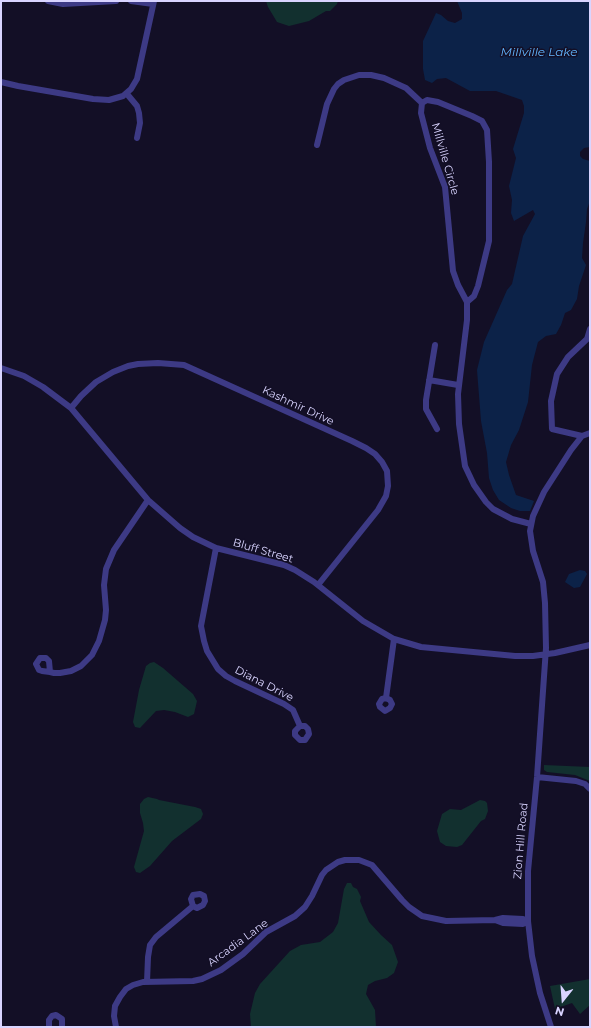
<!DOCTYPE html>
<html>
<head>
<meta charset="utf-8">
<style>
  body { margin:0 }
  #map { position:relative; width:591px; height:1028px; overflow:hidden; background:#130f26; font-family:Montserrat,sans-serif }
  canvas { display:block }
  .frame { position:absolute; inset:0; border:2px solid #d9d4ff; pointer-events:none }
  .north { position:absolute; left:543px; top:980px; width:40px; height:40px; -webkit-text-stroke:3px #130f26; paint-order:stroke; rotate:197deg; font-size:11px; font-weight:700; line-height:16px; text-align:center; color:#d9d4ff }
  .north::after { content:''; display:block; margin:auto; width:14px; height:18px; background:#d9d4ff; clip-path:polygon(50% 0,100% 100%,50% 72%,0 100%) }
</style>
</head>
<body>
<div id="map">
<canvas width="591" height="1028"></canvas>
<div class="frame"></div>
<div class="north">N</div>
</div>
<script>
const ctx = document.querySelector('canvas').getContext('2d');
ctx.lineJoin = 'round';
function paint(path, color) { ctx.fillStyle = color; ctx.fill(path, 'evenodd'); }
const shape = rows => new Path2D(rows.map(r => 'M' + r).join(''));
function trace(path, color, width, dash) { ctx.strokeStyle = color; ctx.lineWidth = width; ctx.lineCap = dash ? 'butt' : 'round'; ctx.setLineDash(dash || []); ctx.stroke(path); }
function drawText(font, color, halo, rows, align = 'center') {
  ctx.font = font + ' Montserrat,sans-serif'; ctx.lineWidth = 3; ctx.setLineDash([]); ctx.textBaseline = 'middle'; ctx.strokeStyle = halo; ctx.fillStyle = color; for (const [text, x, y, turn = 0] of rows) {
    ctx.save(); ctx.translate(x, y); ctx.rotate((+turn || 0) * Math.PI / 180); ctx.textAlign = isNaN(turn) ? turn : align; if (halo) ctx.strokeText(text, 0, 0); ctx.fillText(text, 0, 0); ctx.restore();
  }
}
paint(shape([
  [266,1,338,1,337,4,330,11,326,11,309,21,289,26,277,22,268,7],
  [154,662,163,668,193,694,197,701,194,714,188,717,175,712,164,710,156,711,140,728,135,727,133,722,139,690,146,666,150,663],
  [544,765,590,767,590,781,575,775,547,772,544,770],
  [148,797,157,799,159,800,195,807,201,809,203,814,201,819,172,841,150,866,140,873,136,872,134,867,144,831,143,823,140,813,140,804,144,799],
  [480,800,485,801,487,803,488,811,485,819,481,821,462,845,457,847,446,846,440,842,437,831,442,814,450,809,461,810],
  [347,883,351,883,353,887,357,889,361,897,360,901,369,922,381,935,392,945,398,962,394,973,387,978,375,981,368,985,366,994,375,1010,376,1027,251,1027,250,1014,255,993,260,984,290,951,301,945,320,942,333,932,338,923,344,889],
  [590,979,590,1005,580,1014,572,1003,555,1009,550,986]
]), '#12302f');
paint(shape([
  [457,1,590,1,590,147,584,148,580,152,580,156,583,159,590,161,590,201,587,209,586,222,583,243,582,258,586,265,579,286,577,299,571,310,565,313,561,325,556,334,546,336,538,342,532,365,528,402,519,430,511,445,506,462,509,475,516,495,534,501,530,511,520,511,511,508,499,500,493,490,489,478,487,453,481,421,477,370,484,342,507,290,512,284,523,236,535,214,533,210,514,221,511,213,512,200,509,186,516,158,513,149,524,113,524,106,522,100,496,91,470,91,446,78,437,79,432,83,425,80,423,69,423,41,436,13,441,15,448,21,455,23,462,19,462,13],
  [580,570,585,571,587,574,580,587,574,588,565,582,569,574]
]), '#0c2248');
trace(shape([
  [48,1,63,4,116,1],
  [131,1,153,4],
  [1,82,18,86,93,99,109,100,123,96,131,89,137,79,154,1],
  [127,94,137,106,139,113,140,123,137,138],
  [317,145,327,104,334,89,338,84,344,80,359,75,371,75,384,78,406,88,422,103],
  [467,302,474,296,478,286,489,241,489,162,487,130,482,121,472,116,438,102,427,100,422,103,421,113,430,148,445,187,453,271,458,285,467,302,467,320,458,394,459,424,465,466,474,485,486,502,493,509,512,519,531,524],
  [435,345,426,400,426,409,437,429],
  [1,368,24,376,43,387,71,408,148,500,180,528,193,537,216,548,284,565,295,570,314,582,363,621,394,639,421,647,515,656,533,656,555,653,590,645],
  [429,380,458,385],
  [71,408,81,396,96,382,113,372,128,366,138,364,158,363,184,365,352,441,366,448,375,454,382,462,387,471,388,486,386,496,378,510,318,585],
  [582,436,552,429,551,401,557,374,568,357,587,339,590,329],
  [216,548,201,626,204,641,207,651,218,669,226,676,235,681,284,704,293,710,300,726,295,731,295,735,300,740,305,740,309,734,308,729,305,726,300,726],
  [50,672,49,661,46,658,40,658,36,664,39,670,42,671,50,672,54,673,60,673,71,671,81,666,92,655,99,641,105,620,106,610,104,585,106,569,114,550,148,500],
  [386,698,390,700,392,704,390,708,385,711,380,707,379,704,382,699,386,698,394,639],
  [537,777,576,781,585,784,590,789],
  [495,920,503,923,523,924,528,921],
  [147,982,148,957,150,945,156,937,193,906,197,908,203,905,205,901,204,896,200,894,193,895,191,899,193,906],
  [49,1027,49,1020,52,1016,56,1015,62,1019,62,1027],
  [116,1027,114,1016,115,1006,120,997,126,989,133,985,143,982,193,981,202,979,221,970,243,954,266,932,295,916,305,907,312,896,322,875,326,870,338,862,345,860,359,860,372,865,402,900,409,907,422,916,446,921,495,920,503,918,523,919,528,921],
  [551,1027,540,993,532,956,528,921,528,871,537,777,546,648,545,603,543,582,533,551,530,531,533,516,544,492,571,450,582,436,590,433]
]), '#3d3a85', 6);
drawText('11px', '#d9d4ff', '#130f26', [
  ["Millville Circle",445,159,74],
  ["Kashmir Drive",298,406,25],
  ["Bluff Street",263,551,16],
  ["Diana Drive",264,684,27],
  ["Zion Hill Road",521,841,-85],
  ["Arcadia Lane",238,943,-36]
]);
drawText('italic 12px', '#62b6ff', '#130f26', [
  ["Millville Lake",539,52]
]);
</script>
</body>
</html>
